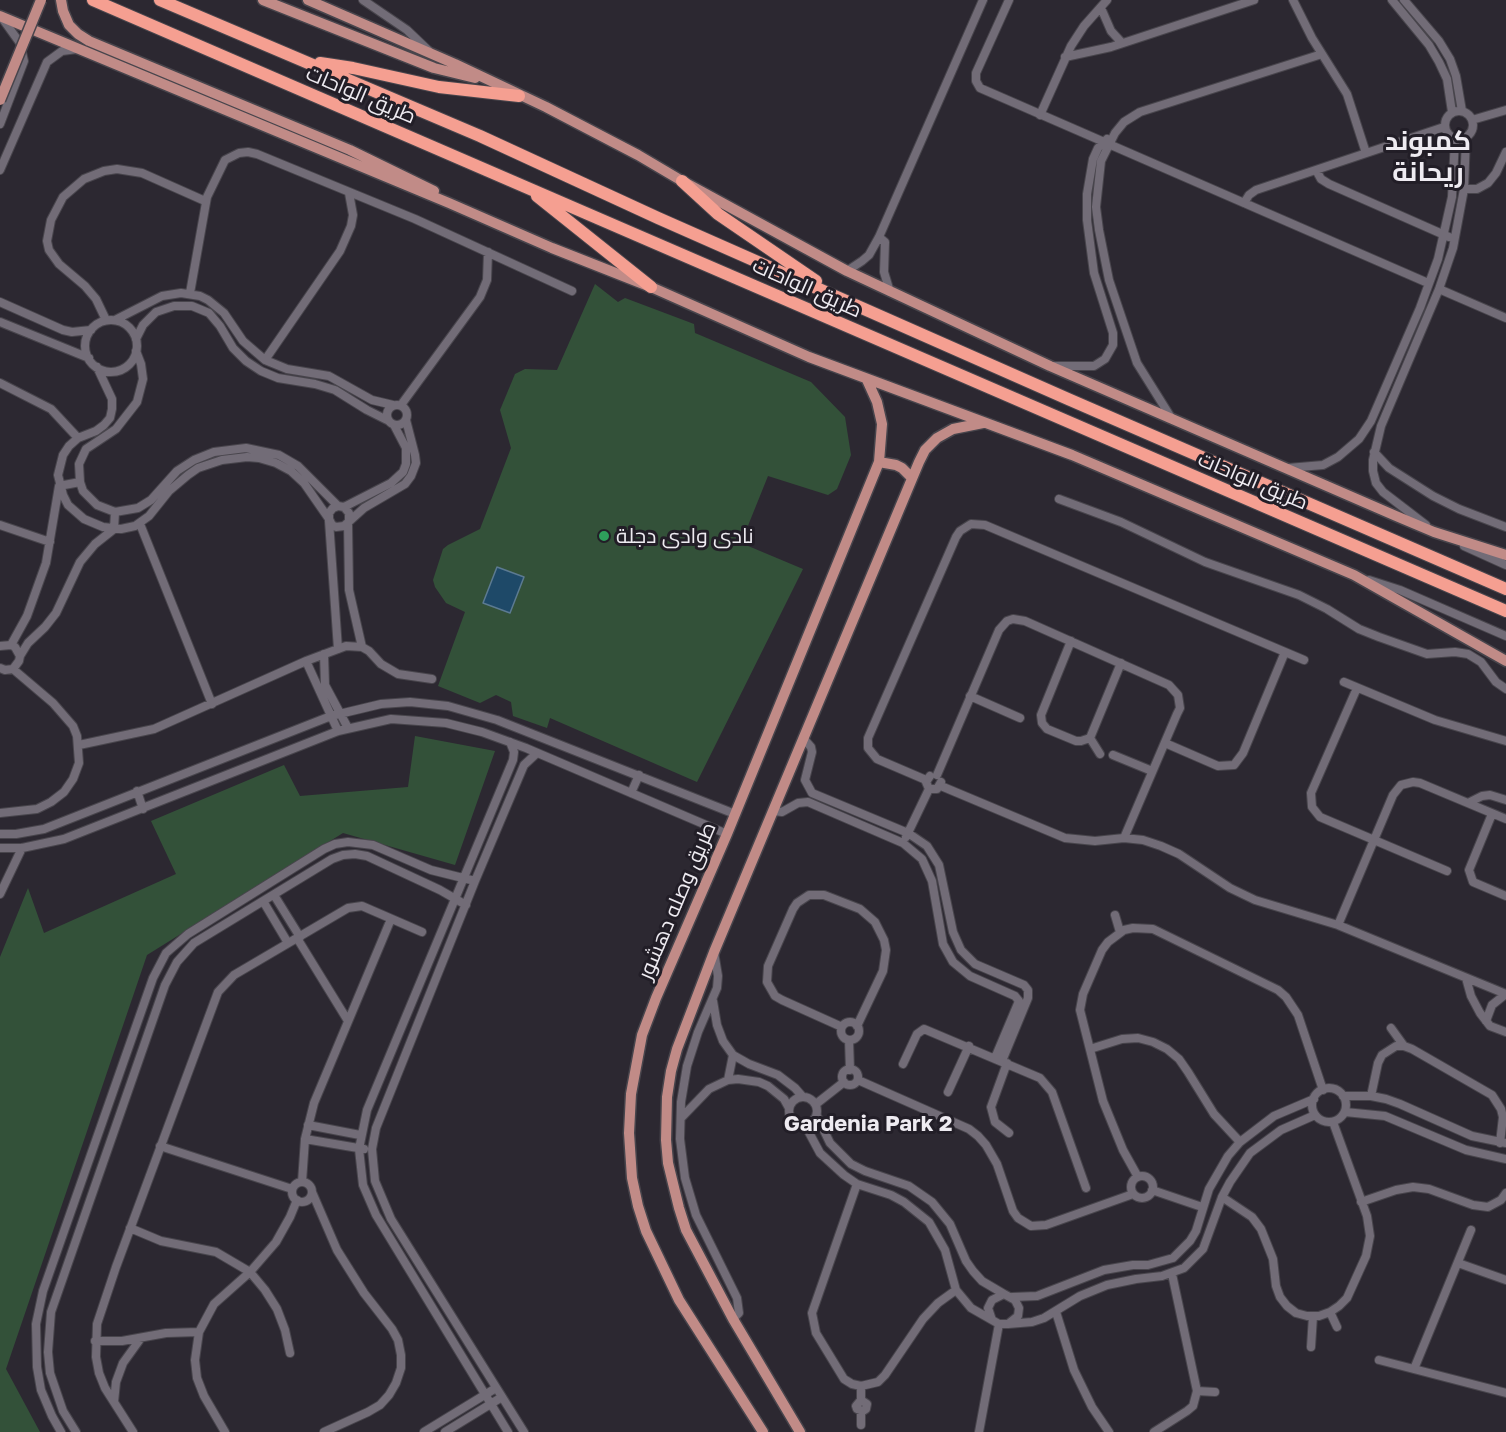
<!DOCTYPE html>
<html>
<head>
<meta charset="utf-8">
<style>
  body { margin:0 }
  canvas { display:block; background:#2c2831 }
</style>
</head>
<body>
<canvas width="1506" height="1432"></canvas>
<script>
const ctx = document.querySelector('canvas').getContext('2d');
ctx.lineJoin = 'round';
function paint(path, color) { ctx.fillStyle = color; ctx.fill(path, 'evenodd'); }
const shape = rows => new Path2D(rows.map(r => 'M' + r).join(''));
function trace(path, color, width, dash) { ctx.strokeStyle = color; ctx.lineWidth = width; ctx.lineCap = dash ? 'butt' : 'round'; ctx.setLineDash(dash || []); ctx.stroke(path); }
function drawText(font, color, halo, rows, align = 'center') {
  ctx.font = font + ' "Golos Text",Cairo,sans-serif'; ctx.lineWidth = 6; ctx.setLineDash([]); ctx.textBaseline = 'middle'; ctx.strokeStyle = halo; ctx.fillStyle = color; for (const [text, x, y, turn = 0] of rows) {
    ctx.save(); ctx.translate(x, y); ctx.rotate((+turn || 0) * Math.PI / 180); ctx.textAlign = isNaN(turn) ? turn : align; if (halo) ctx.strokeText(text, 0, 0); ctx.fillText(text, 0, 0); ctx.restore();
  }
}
paint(shape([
  [595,284,618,302,625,298,694,324,695,333,811,382,845,417,851,455,837,489,828,495,768,476,741,543,803,569,697,782,550,718,547,728,513,716,511,702,496,695,480,703,438,686,465,612,446,603,435,587,433,580,443,549,448,545,480,529,511,448,500,410,515,374,525,369,557,370],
  [415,736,495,751,455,865,343,833,147,955,6,1369,40,1432,0,1432,0,957,28,888,44,933,176,874,151,821,284,765,300,796,408,787]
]), '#335139');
const water = shape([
  [497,567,524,577,510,613,483,603,497,567]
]);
paint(water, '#1e4968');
trace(water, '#5c7a91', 1.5);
const minor = shape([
  [363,0,407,30,429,51],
  [1009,0,976,73,976,81,980,88,1428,283],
  [1293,0,1312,38,1347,94,1366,153],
  [1392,0,1429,45,1439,62,1447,79,1452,112],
  [1404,0,1439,41,1450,59,1456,76,1462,111],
  [1101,8,1111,31,1122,43],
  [1065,57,1111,47,1254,0],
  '1445 125a14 14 0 1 1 28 0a14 14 0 1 1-28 0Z',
  [1040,115,1071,46,1084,26,1107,0],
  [1472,120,1506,110],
  [0,124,24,61,20,43,2,18],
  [0,170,47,62,62,51,77,49],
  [1316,170,1321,179,1329,184,1449,237],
  [1464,189,1477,189,1488,183,1496,173,1506,152],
  [1244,203,1249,195,1256,190,1444,127],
  [879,237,885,242,884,272,890,292],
  [847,271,862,261,869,255,879,237,983,0],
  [1439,289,1506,318],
  [190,293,207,197,225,160,239,153,248,152,257,154,415,219,572,291],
  [0,302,63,330,72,332,91,330],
  [106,320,96,299,85,286,59,264,49,250,47,241,51,220,63,197,84,179,104,171,117,169,142,173,205,201],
  [115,320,162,296,181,293,200,296,208,300,224,313,243,341,265,360,287,369,329,376,372,400,393,405],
  '85 346a26 26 0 1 1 52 0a26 26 0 1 1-52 0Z',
  [0,322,89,358],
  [136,339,143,325,156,312,174,306,192,306,209,313,220,326,233,348,246,361,261,371,278,378,315,384,335,390,367,410,387,420],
  [136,351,141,364,143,379,137,402,116,429,86,449,79,464,80,482,83,491,97,505,115,512,138,508,151,500,177,471,194,460,214,452,246,448,279,455,298,466,338,506],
  [265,360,340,251,351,226,353,215,349,193],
  [1052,366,1094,366,1105,359,1113,345,1113,333,1094,273,1087,220,1087,194,1093,159,1098,148,1107,139],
  [97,367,112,399,112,409,110,418,104,425,96,431,78,438,69,446,63,455,58,475,63,495,68,505,84,519,103,527,121,529,135,526,149,516,169,491,188,475,198,468,222,460,247,457,259,458,276,463,291,471,304,483,329,519],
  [0,383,51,409,78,438],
  '387 415a10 10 0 1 1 20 0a10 10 0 1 1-20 0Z',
  [401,405,480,297,487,280,488,252],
  [1172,419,1137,363,1109,280,1099,230,1096,207,1101,161,1115,133,1124,122,1140,112,1322,54],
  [1374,452,1389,468,1433,496,1459,509,1506,527],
  [1288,468,1323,465,1338,457,1359,439,1371,421,1420,308,1438,259,1452,197,1455,139],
  [1059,499,1121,522,1205,562,1299,595,1327,609,1359,629,1379,637,1427,654,1455,652,1468,654,1481,662,1496,682,1506,689],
  [344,507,391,483,403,472,406,464,406,448,394,425],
  [349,520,349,513,344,507,338,506,333,508,329,513,329,519,332,525,336,527,344,526,364,508,405,484,411,476,416,463,415,455,406,420],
  [329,521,338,649],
  [348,523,349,590,362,647],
  [140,524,212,704],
  [0,525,50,542],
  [1426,525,1383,492,1376,483,1373,471,1373,460,1381,426,1439,289,1453,248,1464,189,1466,137],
  [1464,546,1506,565],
  [1369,580,1400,590,1506,636],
  [1071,641,1041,715,1042,723,1047,729,1076,741,1081,741,1090,738,1121,663],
  [11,645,27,616,46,563,59,486,80,482],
  [0,646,11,645,15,647,20,656,19,661,13,669,5,670,0,668],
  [324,654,325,685,348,728],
  [20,656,28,643,45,627,56,613,80,562,95,544,114,529,115,512],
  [306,661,338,731],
  [1344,682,1435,720,1506,741],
  [1357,688,1311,793,1312,807,1320,817,1447,871],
  [970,696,1020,718],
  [1090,738,1100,754],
  [804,739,811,747,812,752,805,780,812,793,908,833,927,846,939,865,953,932,961,950,975,964,1024,985,1028,990,1028,998,1002,1061],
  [1165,743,1218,766,1234,765,1243,753,1285,652],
  [79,745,154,729,306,661,346,646,362,647,369,651,381,664,398,674,432,679],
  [1113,755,1152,771],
  [937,775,999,630,1007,621,1013,619,1025,621,1169,685,1178,695,1180,708,1177,714,1124,838],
  [926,780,877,759,868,748,868,738,956,537,960,531,971,524,985,525,1304,660],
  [941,786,1065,838,1095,841,1124,838,1143,840,1161,846,1179,854,1230,888,1255,900,1338,925,1506,994],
  [929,789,937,789,941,782],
  [137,791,143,809],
  [631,793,639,775],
  [1468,803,1482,796,1490,795,1506,800],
  [774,811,782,812,798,803,808,802,903,843,922,859,932,881,943,944,953,962,970,976,1015,996,1019,1001,995,1058],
  [0,813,37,809,51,802,64,792,73,779,79,763,77,736,73,726,53,703,13,669],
  [1492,814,1469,870,1473,882,1506,896],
  [0,834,16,834,44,829,331,716,381,704,410,702,448,706,497,720,735,814],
  [906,837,929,789,926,782,930,776],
  [0,848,22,848,64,839,338,731,391,719,446,723,482,732,526,748,727,834],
  [0,894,22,848],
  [274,895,300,937],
  [263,901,288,943],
  [1115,915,1120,932],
  [1338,925,1393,795,1401,785,1413,782,1420,783,1506,819],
  [297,938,348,1021],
  [714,952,718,976,717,988,698,1032,687,1066,681,1102,680,1139,685,1178,696,1215,737,1298,739,1313,733,1319],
  [1466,978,1471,996,1480,1013,1490,1026,1506,1032],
  [713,1001,717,1025,723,1041,733,1055,749,1064,778,1075,795,1088,802,1096],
  [1486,1021,1492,1005,1506,994],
  '841 1031a9 9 0 1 1 18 0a9 9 0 1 1-18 0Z',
  [842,1027,782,1000,775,996,767,982,768,966,793,909,797,903,809,895,824,895,860,909,875,922,884,940,886,950,883,971,857,1026],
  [1391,1028,1404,1046],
  [849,1040,850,1070],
  [1090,1049,1122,1039,1138,1038,1153,1042,1167,1049,1179,1059,1188,1072,1214,1114,1240,1142],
  [1007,1063,991,1107,995,1122,1009,1133],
  [903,1064,917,1034,924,1029,1040,1078,1052,1092,1086,1188],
  '842 1077a8 8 0 1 1 16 0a8 8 0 1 1-16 0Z',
  [728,1080,733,1055],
  [858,1080,969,1129,978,1136,986,1145,997,1164,1013,1211,1018,1218,1031,1226,1046,1225,1133,1194],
  '1312 1105a17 17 0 1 1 34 0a17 17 0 1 1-34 0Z',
  [948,1092,969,1046],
  [1343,1096,1371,1096,1386,1099,1400,1104,1472,1136,1506,1143],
  [1371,1096,1378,1063,1382,1055,1396,1046,1404,1046,1412,1049,1492,1095,1501,1109,1503,1117,1500,1143],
  '789 1111a14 14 0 1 1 28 0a14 14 0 1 1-28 0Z',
  [816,1104,844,1082],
  [1345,1112,1385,1116,1466,1150,1506,1159],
  [817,1116,830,1143,851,1164,865,1171,909,1186,932,1202,950,1224,966,1261,973,1271,982,1281,1004,1294],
  [681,1118,709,1089,728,1080,738,1079,759,1082,768,1086,784,1099,789,1108],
  [308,1125,360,1135],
  [805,1125,820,1153,844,1175,857,1184,891,1195,904,1202,929,1222,945,1250,956,1290,971,1308,999,1324,1008,1324,1018,1316,1019,1308,1015,1300,1004,1294,992,1300,988,1308,992,1320],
  [305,1139,364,1149],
  [160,1146,292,1189],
  '1131 1187a11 11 0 1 1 22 0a11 11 0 1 1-22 0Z',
  [1138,1177,1123,1150,1103,1101,1080,1010,1083,994,1102,950,1108,942,1124,930,1133,928,1153,929,1278,990,1286,997,1298,1015,1323,1090],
  [302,1182,305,1139,314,1103,391,919],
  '292 1192a10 10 0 1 1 20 0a10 10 0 1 1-20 0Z',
  [857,1184,812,1313,816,1333,844,1379,852,1384,861,1386,878,1382,885,1375,923,1319,938,1303,956,1290],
  [1152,1190,1202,1207],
  [312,1192,337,1250,364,1293,392,1329,398,1340,401,1355,401,1368,396,1383,389,1395,380,1405,368,1412,324,1432],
  [1222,1197,1252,1217,1261,1229,1273,1259,1276,1286,1280,1297,1287,1306,1296,1313,1307,1316,1319,1316,1330,1312,1339,1306,1347,1298,1366,1256,1370,1236,1367,1216,1333,1122],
  [1361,1202,1396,1190,1413,1187,1429,1189,1473,1205,1488,1207,1501,1200,1506,1193],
  [130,1228,161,1241,216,1252,250,1272,265,1290,277,1309,285,1330,290,1353],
  [1458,1263,1506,1280],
  [1012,1297,1037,1296,1104,1270,1133,1265,1148,1265,1173,1258,1190,1241,1196,1231,1209,1189,1228,1156,1240,1142,1274,1116,1314,1099],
  [1056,1312,1074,1370,1092,1407,1109,1432],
  [1330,1312,1337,1327],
  [1008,1324,1032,1322,1044,1318,1080,1296,1107,1285,1136,1279,1162,1276,1184,1268,1203,1249,1222,1197,1230,1182,1250,1153,1281,1130,1315,1115],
  [95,1341,122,1341,166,1333,199,1332],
  [1311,1347,1313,1316],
  [1379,1360,1506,1393],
  [1414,1369,1471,1230],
  [1197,1391,1215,1392],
  [861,1400,867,1404,866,1409,863,1411,857,1409,856,1406,861,1400,861,1386],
  [114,1402,116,1382,123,1363,141,1338],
  [861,1425,861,1411],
  [61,1432,52,1416,41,1390,37,1367,36,1324,43,1291,153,978,166,953,188,934,324,849,335,844,348,842,373,845,431,870,475,881],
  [76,1432,63,1411,50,1373,48,1352,51,1312,165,985,177,962,194,943,332,859,343,855,355,854,367,856,440,890,466,905],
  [133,1432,105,1388,99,1373,96,1357,97,1324,116,1267,218,992,234,975,348,908,362,906,422,932],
  [225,1432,204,1396,197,1378,195,1360,199,1332,214,1304,250,1272,276,1242,290,1217,297,1200],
  [424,1432,496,1388],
  [445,1432,502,1397],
  [508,1432,376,1215,363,1185,359,1149,367,1110,513,760,514,752,510,742],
  [524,1432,391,1219,375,1181,372,1149,376,1128,475,881,524,765,537,753],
  [979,1432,999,1324],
  [1154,1432,1187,1411,1193,1406,1197,1391,1172,1274]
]);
const major = shape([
  [61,0,63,11,69,25,78,34,89,41,350,150,434,191],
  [263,0,434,68,475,78],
  [308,0,455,64,546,107,638,155,682,181,847,271,1050,366,1396,516,1434,532,1506,555],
  [0,16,449,203,552,248,651,287,809,357,1072,455,1354,575,1506,661],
  [879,462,896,465,902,468,912,478],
  [763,1432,679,1300,646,1231,638,1206,632,1178,629,1133,631,1094,642,1035,656,998,727,834,879,462,882,424,877,402,867,380],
  [800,1432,733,1319,686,1230,679,1208,668,1163,666,1140,667,1097,671,1071,677,1049,714,952,919,462,925,450,937,438,953,429,983,423]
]);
const highway = shape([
  [93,0,1506,611],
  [160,0,480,136,658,218,1068,399,1506,589],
  [320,63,353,68,439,87,519,96],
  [682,181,718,214,816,281],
  [537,196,651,287]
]);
trace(minor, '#48454c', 10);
trace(major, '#48454c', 13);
trace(highway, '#48454c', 14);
trace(minor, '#726c77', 8);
trace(major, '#c18b87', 10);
trace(highway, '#f59f91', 12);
const majorBridge = shape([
  [0,100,41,0]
]);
trace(majorBridge, '#48454c', 13, []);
trace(majorBridge, '#c18b87', 10);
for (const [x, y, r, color] of [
  [604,536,6,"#2e9e5b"]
]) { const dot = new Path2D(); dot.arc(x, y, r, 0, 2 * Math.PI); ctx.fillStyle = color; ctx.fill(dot); trace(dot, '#221e27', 2); }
drawText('21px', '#eeebf1', '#221e27', [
  ["طريق الواحات",361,95,23],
  ["طريق الواحات",807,288,24],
  ["طريق الواحات",1253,481,23],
  ["طريق وصله دهشور",677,901,-67]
]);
drawText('21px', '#eeebf1', '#221e27', [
  ["نادى وادى دجلة",616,536]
], 'left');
drawText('bold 22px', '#eeebf1', '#221e27', [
  ["Gardenia Park 2",868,1124]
]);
drawText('bold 27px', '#eeebf1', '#221e27', [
  ["كمبوند",1428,141],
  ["ريحانة",1428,172]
]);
</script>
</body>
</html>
